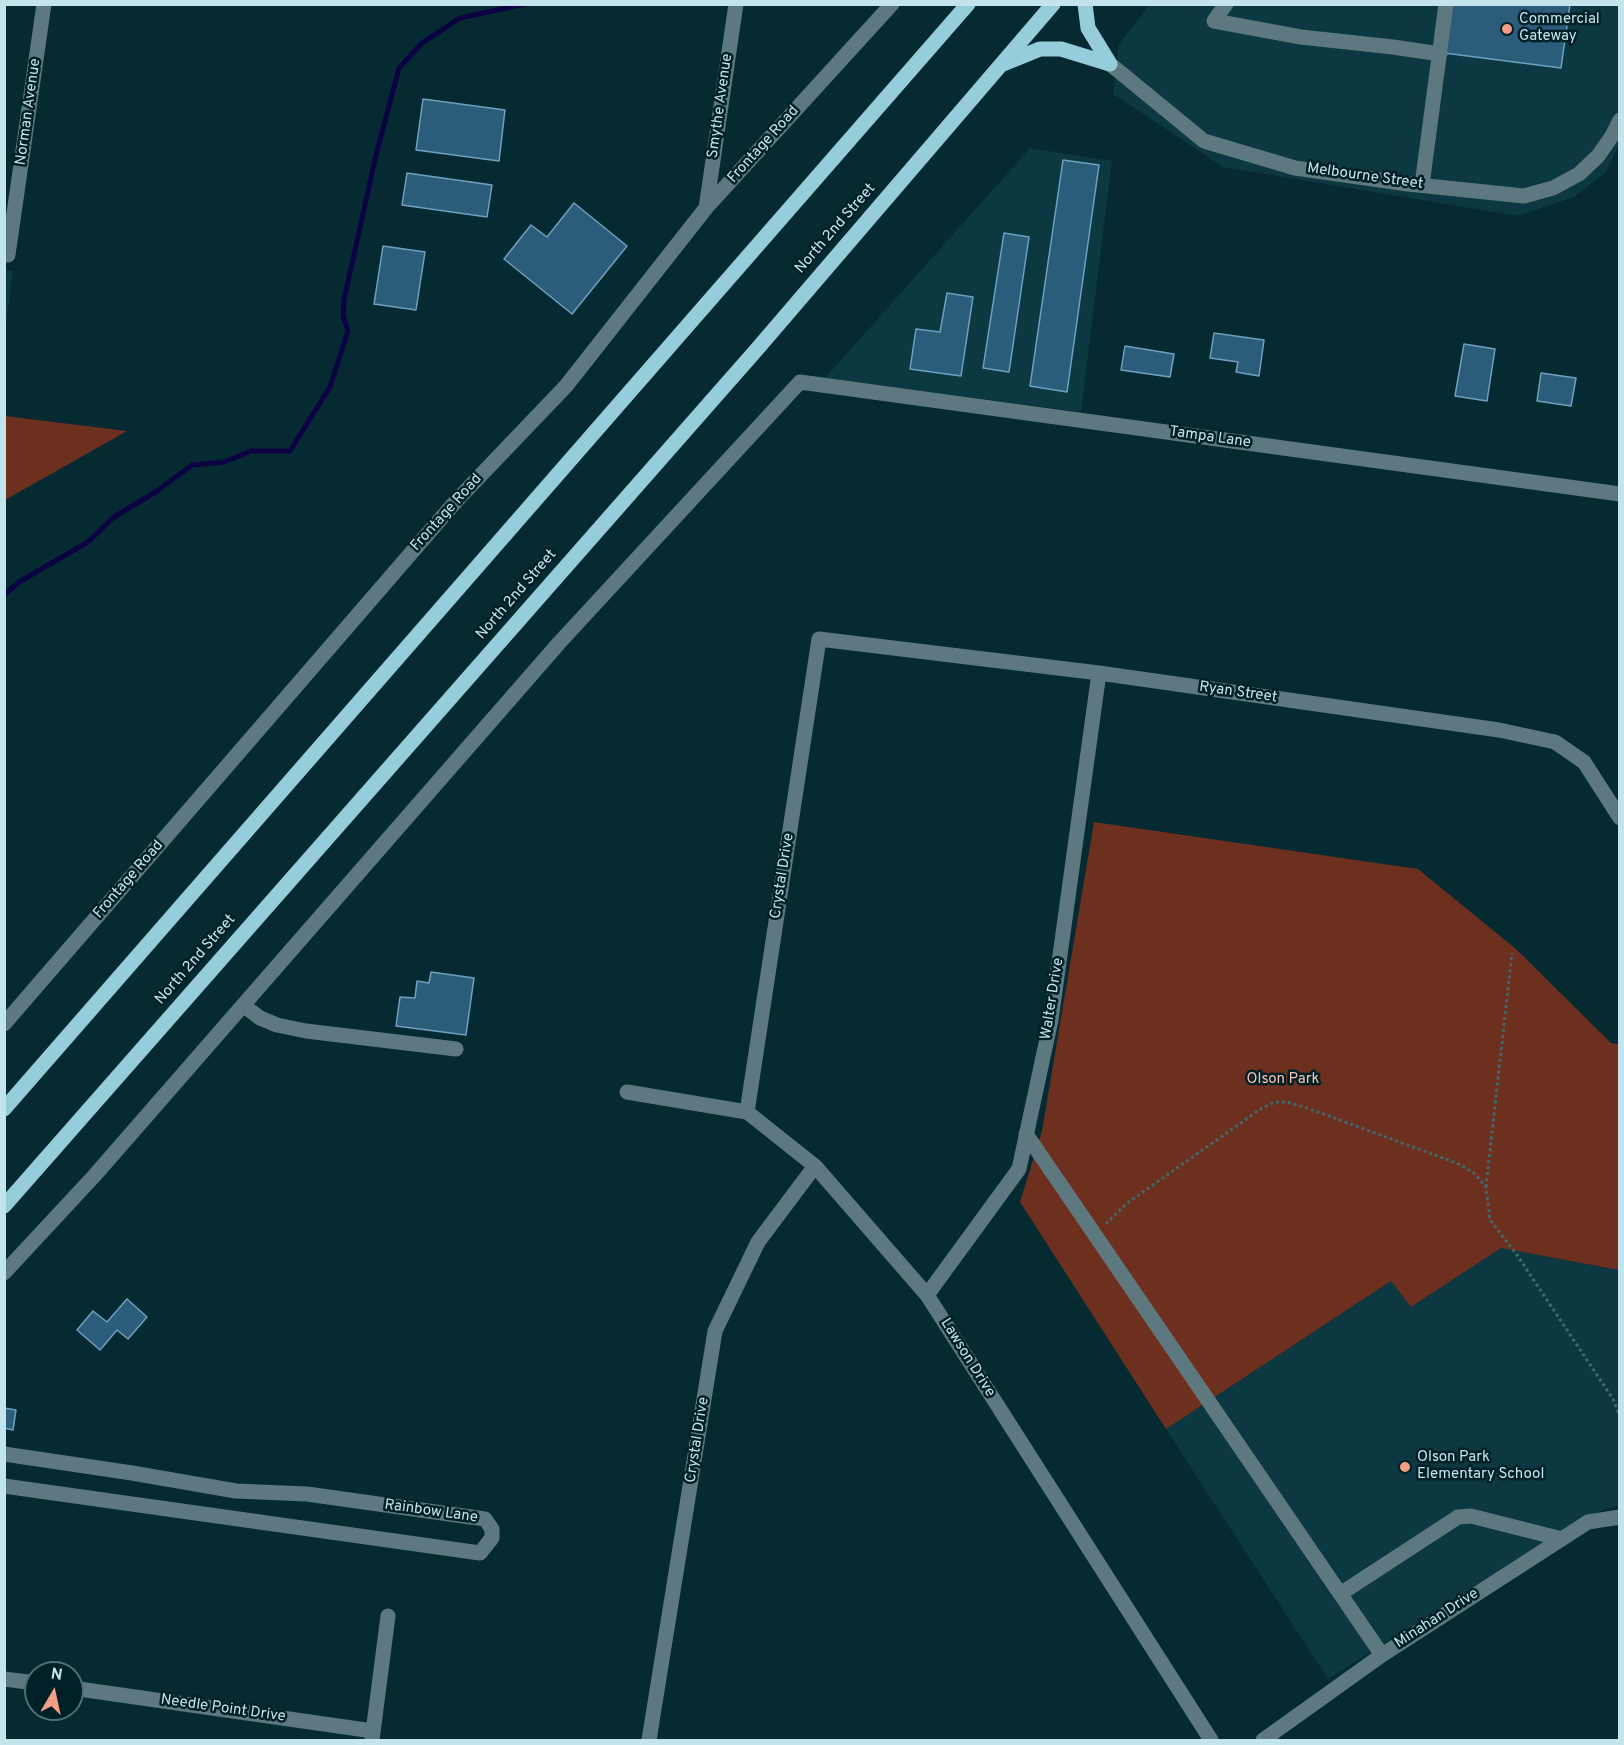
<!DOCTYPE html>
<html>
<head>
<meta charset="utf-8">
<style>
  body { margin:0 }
  #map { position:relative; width:1624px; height:1745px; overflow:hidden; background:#052a32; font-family:Overpass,sans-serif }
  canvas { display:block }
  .frame { position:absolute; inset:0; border:6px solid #c4e4ed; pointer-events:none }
  .north { position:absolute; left:24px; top:1661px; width:60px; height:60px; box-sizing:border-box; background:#002028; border:2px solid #4e6e77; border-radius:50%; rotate:9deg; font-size:16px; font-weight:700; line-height:24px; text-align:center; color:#c4e4ed }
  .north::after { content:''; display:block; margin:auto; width:21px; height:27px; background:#f49e87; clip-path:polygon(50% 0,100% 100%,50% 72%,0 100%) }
</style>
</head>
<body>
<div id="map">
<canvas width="1624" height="1745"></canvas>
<div class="frame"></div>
<div class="north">N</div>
</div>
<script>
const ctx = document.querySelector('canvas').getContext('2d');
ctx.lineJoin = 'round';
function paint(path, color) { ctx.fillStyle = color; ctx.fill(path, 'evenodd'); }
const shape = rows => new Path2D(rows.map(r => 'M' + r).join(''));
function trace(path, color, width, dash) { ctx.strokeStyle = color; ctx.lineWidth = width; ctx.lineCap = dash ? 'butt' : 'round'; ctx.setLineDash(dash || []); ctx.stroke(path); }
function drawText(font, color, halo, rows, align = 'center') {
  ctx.font = font + ' Overpass,sans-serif'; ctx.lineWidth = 5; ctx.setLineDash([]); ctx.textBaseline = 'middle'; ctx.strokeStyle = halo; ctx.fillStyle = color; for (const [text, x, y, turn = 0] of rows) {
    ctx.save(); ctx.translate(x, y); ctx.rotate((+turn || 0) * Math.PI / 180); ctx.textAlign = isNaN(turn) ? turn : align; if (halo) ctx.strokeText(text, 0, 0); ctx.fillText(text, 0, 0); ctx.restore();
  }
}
paint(shape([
  [1149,5,1619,5,1619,144,1606,172,1574,197,1518,216,1223,167,1113,94,1119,44],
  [1030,148,1112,161,1081,412,825,378],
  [5,270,13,271,5,331,4,270],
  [1501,1248,1619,1270,1619,1505,1581,1518,1328,1679,1166,1429,1391,1281,1411,1307]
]), '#0c3842');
paint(shape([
  [5,416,127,431,5,500],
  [1094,822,1418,869,1516,949,1611,1043,1619,1044,1619,1270,1501,1248,1411,1307,1391,1281,1166,1429,1020,1202,1042,1131]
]), '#6d2f1e');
trace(shape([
  [4,595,19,582,88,542,114,517,157,491,192,465,224,462,251,451,290,451,330,387,348,331,343,316,344,300,376,155,399,68,422,43,460,18,525,4]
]), '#0c0243', 5);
const building = shape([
  [1451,4,1570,4,1561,68,1444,53,1451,4],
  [423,99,505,110,499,161,416,150,423,99],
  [1063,160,1099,165,1067,392,1030,386,1063,160],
  [407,173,492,185,487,217,402,205,407,173],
  [574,203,627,246,572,314,504,259,531,225,547,237,574,203],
  [1004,233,1029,237,1009,372,983,368,1004,233],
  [383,246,425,252,416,310,374,304,383,246],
  [947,293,973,297,961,376,910,369,916,329,940,332,947,293],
  [1214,333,1264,340,1259,376,1236,372,1238,362,1210,358,1214,333],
  [1464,344,1495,349,1487,401,1455,396,1464,344],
  [1125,346,1174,354,1170,377,1121,370,1125,346],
  [1541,373,1576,378,1571,406,1537,401,1541,373],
  [431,972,474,978,466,1035,396,1026,400,997,415,998,417,981,429,983,431,972],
  [127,1299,147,1317,128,1339,117,1330,100,1350,77,1330,93,1311,107,1322,127,1299],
  [4,1408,16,1410,13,1430,4,1428,4,1408]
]);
paint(building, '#2b5d7a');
trace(building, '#6ea1c0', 1.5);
trace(shape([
  [1486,1187,1512,953],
  [1106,1224,1126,1204,1262,1108,1275,1102,1287,1102,1310,1109,1459,1164,1474,1173,1486,1187,1490,1220,1517,1255,1613,1399,1620,1417]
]), '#44676f', 3, [3, 3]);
trace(shape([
  [1226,4,1214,21,1301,37,1393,47,1440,54],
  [1110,64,1204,141,1295,168,1408,184,1524,196,1553,188,1579,174,1598,156,1612,136,1620,120],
  [1422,185,1446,4],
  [706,208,736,4],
  [8,255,44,4],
  [243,1005,260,1018,277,1025,306,1031,456,1049],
  [4,1024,457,500,566,386,706,208,892,4],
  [627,1092,747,1112,815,1166,927,1295,1211,1740],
  [747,1112,819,639,1099,673,1499,730,1555,742,1584,762,1620,818],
  [1026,1134,1382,1655],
  [4,1273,95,1175,559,643,800,382,1620,494],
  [927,1295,1019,1169,1051,1020,1099,673],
  [4,1454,132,1473,236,1491,307,1494,485,1519,492,1529,492,1538,480,1553,4,1486],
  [1340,1594,1458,1517,1471,1516,1562,1539],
  [4,1679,36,1683],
  [72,1688,373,1731],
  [372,1740,388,1616],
  [649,1740,715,1331,758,1242,815,1166],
  [1263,1740,1382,1655,1588,1522,1620,1517]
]), '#5e787f', 15);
trace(shape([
  [1085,4,1088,28,1110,64],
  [1003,64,1040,49,1061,49,1110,64],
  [4,1109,968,4],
  [4,1206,758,348,1053,4]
]), '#96cddb', 15);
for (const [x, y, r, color] of [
  [1507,29,6,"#f49e87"],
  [1405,1467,6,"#f49e87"]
]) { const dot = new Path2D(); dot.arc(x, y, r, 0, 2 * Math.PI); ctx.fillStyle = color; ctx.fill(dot); trace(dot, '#002028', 2); }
drawText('15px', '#c4e4ed', '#002028', [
  ["Commercial",1519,20],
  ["Gateway",1519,37],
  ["Olson Park",1417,1458],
  ["Elementary School",1417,1475]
], 'left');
drawText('15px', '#c4e4ed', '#002028', [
  ["Smythe Avenue",721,106,-82],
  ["Norman Avenue",29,112,-82],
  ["Frontage Road",764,145,-48],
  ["Melbourne Street",1365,177,8],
  ["North 2nd Street",836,229,-49],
  ["Tampa Lane",1210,438,8],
  ["Frontage Road",447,513,-48],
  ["North 2nd Street",517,595,-49],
  ["Ryan Street",1238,693,8],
  ["Crystal Drive",783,876,-81],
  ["Frontage Road",129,880,-49],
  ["North 2nd Street",196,960,-49],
  ["Walter Drive",1053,999,-81],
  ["Lawson Drive",967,1358,58],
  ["Crystal Drive",698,1440,-81],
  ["Rainbow Lane",431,1512,8],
  ["Minahan Drive",1437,1619,-33],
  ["Needle Point Drive",223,1709,8]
]);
drawText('15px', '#f9c2b2', '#002028', [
  ["Olson Park",1283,1080]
]);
</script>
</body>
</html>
